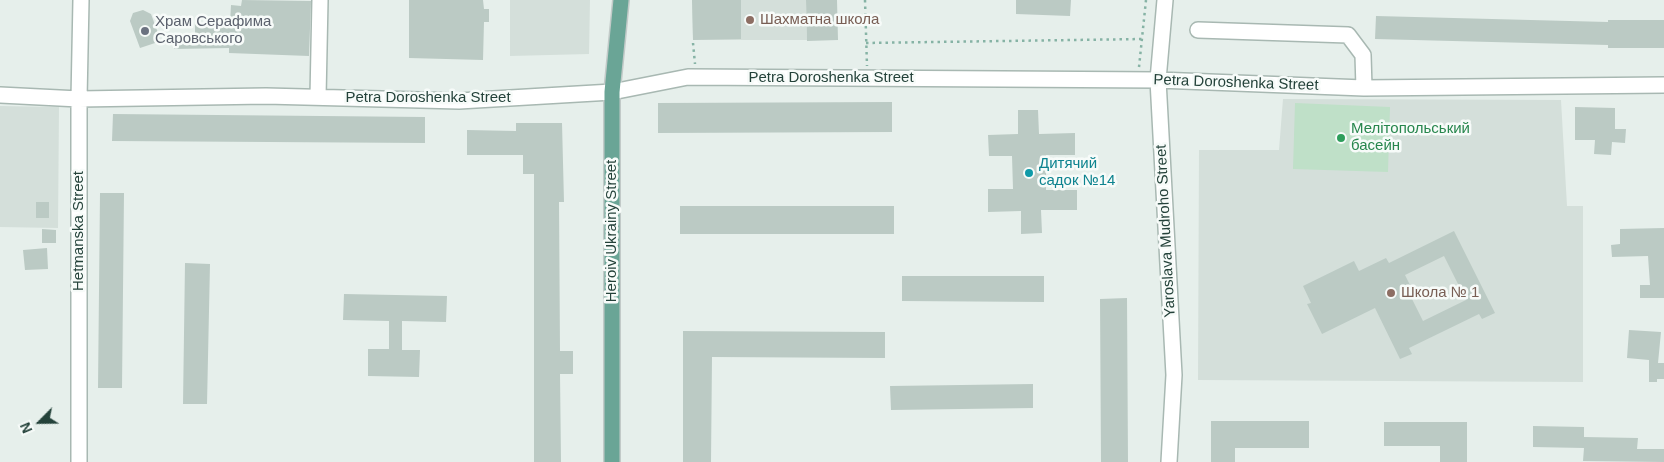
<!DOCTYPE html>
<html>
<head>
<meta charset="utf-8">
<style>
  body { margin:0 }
  #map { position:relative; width:1664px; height:462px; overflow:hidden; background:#e6efeb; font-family:Helvetica,sans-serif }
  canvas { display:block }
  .north { position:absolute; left:15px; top:397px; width:50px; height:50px; -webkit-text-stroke:4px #f7fbf9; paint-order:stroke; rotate:247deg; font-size:14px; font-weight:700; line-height:20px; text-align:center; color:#24423a }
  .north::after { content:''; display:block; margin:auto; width:18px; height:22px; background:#24423a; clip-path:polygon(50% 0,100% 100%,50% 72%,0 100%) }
</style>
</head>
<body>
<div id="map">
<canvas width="1664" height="462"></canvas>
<div class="north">N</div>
</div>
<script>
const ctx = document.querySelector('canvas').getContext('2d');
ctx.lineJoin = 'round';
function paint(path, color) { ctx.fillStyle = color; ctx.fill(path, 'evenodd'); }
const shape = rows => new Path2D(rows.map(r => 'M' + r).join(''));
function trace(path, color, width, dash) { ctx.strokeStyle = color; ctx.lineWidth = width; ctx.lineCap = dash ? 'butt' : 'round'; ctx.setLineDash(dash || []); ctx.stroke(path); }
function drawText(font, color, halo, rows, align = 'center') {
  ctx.font = font + ' Helvetica,sans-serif'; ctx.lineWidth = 5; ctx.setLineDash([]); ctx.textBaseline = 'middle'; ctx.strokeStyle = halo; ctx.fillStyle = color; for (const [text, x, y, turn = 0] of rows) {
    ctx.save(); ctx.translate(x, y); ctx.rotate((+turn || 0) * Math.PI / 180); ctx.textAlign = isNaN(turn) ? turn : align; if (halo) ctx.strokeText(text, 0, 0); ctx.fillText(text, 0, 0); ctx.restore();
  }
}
paint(shape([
  [510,0,590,0,589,54,510,56],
  [692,0,806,0,807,40,693,40],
  [1283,99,1561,100,1567,206,1583,206,1583,382,1198,380,1199,150,1279,150],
  [0,106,59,107,58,228,0,227]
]), '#d4dfda');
paint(shape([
  [1295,103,1390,107,1388,172,1293,169]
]), '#bfe0c8');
paint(shape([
  [242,0,311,1,309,56,229,53,229,48,174,49,174,35,195,36,195,24,230,24,231,5,241,6],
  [409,0,483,0,484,9,489,9,489,22,484,22,483,60,409,58],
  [692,0,741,0,741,39,693,40],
  [806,0,837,0,838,40,807,41],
  [1016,0,1071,0,1070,16,1016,14],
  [143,10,151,14,161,41,140,48,130,21,133,13],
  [1376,16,1608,22,1608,20,1664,20,1664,48,1608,48,1608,45,1375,39],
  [892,102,892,132,658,133,658,103],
  [1575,107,1615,108,1615,129,1626,129,1625,143,1612,142,1611,155,1594,154,1595,140,1575,140],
  [1018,110,1038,110,1039,134,1075,133,1075,155,1046,155,1046,190,1077,190,1077,210,1041,210,1042,233,1021,234,1021,211,988,212,988,189,1013,189,1012,156,989,156,988,135,1018,134],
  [113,114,425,117,425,143,112,141],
  [516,123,562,123,564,202,559,202,560,351,573,351,573,374,560,374,561,462,534,462,534,174,523,174,523,155,467,155,467,130,516,131],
  [100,193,124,193,122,388,98,388],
  [36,202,49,202,49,218,36,218],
  [680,206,894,206,894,234,680,234],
  [1664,228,1664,298,1640,298,1640,285,1650,285,1648,256,1612,257,1611,245,1620,244,1620,229],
  [42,229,56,230,56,243,42,243],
  [1454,231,1495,313,1482,319,1479,314,1409,348,1412,354,1400,359,1375,308,1322,334,1307,304,1311,303,1303,286,1354,261,1359,271,1386,258,1389,263],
  [1444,256,1466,300,1423,321,1407,289,1411,287,1405,275],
  [47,248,48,269,25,270,23,250],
  [185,263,210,264,207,404,183,404],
  [902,276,1044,276,1044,302,902,301],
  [344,294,447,296,446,322,402,321,402,350,420,350,419,377,368,376,368,349,389,349,389,321,343,320],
  [1127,298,1128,462,1101,462,1100,299],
  [1629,330,1661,332,1658,363,1664,363,1664,379,1657,379,1657,382,1649,382,1649,360,1627,358],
  [683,331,885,332,885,358,712,357,711,462,683,462],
  [1033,384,1033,408,891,410,890,386],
  [1211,421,1309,421,1309,448,1235,448,1235,462,1211,462],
  [1384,422,1467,422,1467,462,1440,462,1440,446,1384,446],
  [1533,426,1584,427,1584,437,1638,438,1637,449,1664,449,1664,462,1583,461,1584,448,1533,447]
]), '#bbcac4');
const minor = shape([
  [1165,0,1158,80,1174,375,1169,462],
  [1198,30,1348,35,1363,55,1364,88],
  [0,95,79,99,266,96,459,101,612,92,688,77,1158,80,1364,88,1664,85],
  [318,97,320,0],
  [79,462,79,99,81,0]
]);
const major = shape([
  [612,462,612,92,621,0]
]);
trace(minor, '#a8b8b2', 18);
trace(major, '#c2cac8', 18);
trace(shape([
  [865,0,867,66],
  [693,43,695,64],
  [866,43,1142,39],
  [1139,67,1146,0]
]), '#86b3a5', 2.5, [2.5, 4]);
trace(minor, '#fff', 15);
trace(major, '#6aa596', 15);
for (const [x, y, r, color] of [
  [750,20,5,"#8d6e63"],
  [145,31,5,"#6b7280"],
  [1341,138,5,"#2e9e5b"],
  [1029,173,5,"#0f9aa8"],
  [1391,293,5,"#8d6e63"]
]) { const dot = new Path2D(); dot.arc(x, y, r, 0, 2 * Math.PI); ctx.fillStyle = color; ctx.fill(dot); trace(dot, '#f7fbf9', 2); }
drawText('15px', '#785e54', '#f7fbf9', [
  ["Шахматна школа",760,20],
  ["Школа № 1",1401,293]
], 'left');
drawText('15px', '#5b616d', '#f7fbf9', [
  ["Храм Серафима",155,22],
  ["Саровського",155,39]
], 'left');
drawText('15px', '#24423a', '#f7fbf9', [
  ["Petra Doroshenka Street",831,78],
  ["Petra Doroshenka Street",1236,83,2],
  ["Petra Doroshenka Street",428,98],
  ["Hetmanska Street",79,231,-90],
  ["Heroiv Ukrainy Street",612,231,-90],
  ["Yaroslava Mudroho Street",1166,231,-93]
]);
drawText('15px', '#27864d', '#f7fbf9', [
  ["Мелітопольський",1351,129],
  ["басейн",1351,146]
], 'left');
drawText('15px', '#0d838f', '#f7fbf9', [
  ["Дитячий",1039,164],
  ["садок №14",1039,181]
], 'left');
</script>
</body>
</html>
